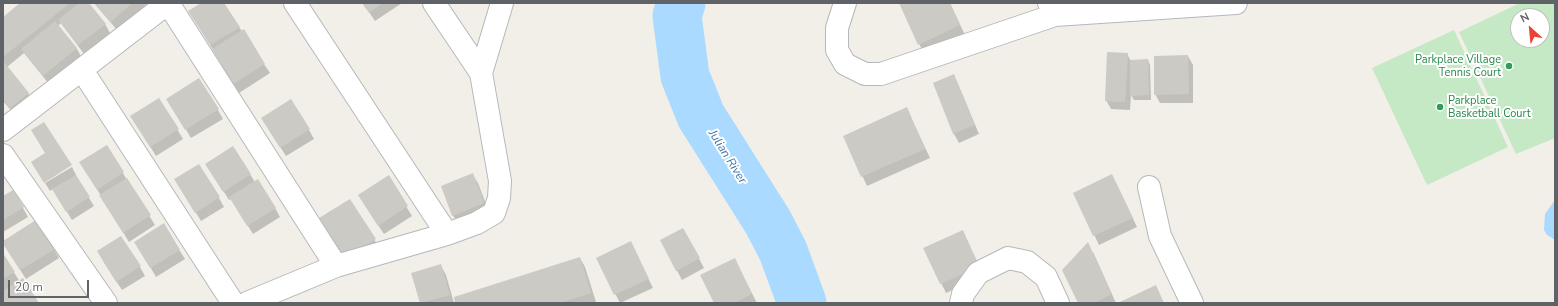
<!DOCTYPE html>
<html>
<head>
<meta charset="utf-8">
<style>
  body { margin:0 }
  #map { position:relative; width:1558px; height:306px; overflow:hidden; background:#f1efe8; font-family:"Nunito Sans",sans-serif }
  canvas { display:block }
  .frame { position:absolute; inset:0; border:4px solid #5f6368; pointer-events:none }
  .north { position:absolute; left:1510px; top:8px; width:40px; height:40px; box-sizing:border-box; background:#fff; border:1px solid #bfc1c3; border-radius:50%; rotate:333deg; font-size:11px; font-weight:700; line-height:16px; text-align:center; color:#5f6368 }
  .north::after { content:''; display:block; margin:auto; width:14px; height:18px; background:#ea4335; clip-path:polygon(50% 0,100% 100%,50% 72%,0 100%) }
  .scale { position:absolute; left:8px; top:280px; width:81px; height:18px; box-sizing:border-box; border:2px solid #5f6368; border-top:0; padding-left:5px; font-size:12px; line-height:14px; white-space:nowrap; color:#5f6368; -webkit-text-stroke:3px #fff; paint-order:stroke }
</style>
</head>
<body>
<div id="map">
<canvas width="1558" height="306"></canvas>
<div class="frame"></div>
<div class="north">N</div>
<div class="scale">20 m</div>
</div>
<script>
const ctx = document.querySelector('canvas').getContext('2d');
ctx.lineJoin = 'round';
function paint(path, color) { ctx.fillStyle = color; ctx.fill(path, 'evenodd'); }
const shape = rows => new Path2D(rows.map(r => 'M' + r).join(''));
function trace(path, color, width, dash) { ctx.strokeStyle = color; ctx.lineWidth = width; ctx.lineCap = dash ? 'butt' : 'round'; ctx.setLineDash(dash || []); ctx.stroke(path); }
function drawText(font, color, halo, rows, align = 'center') {
  ctx.font = font + ' "Nunito Sans",sans-serif'; ctx.lineWidth = 4; ctx.setLineDash([]); ctx.textBaseline = 'middle'; ctx.strokeStyle = halo; ctx.fillStyle = color; for (const [text, x, y, turn = 0] of rows) {
    ctx.save(); ctx.translate(x, y); ctx.rotate((+turn || 0) * Math.PI / 180); ctx.textAlign = isNaN(turn) ? turn : align; if (halo) ctx.strokeText(text, 0, 0); ctx.fillText(text, 0, 0); ctx.restore();
  }
}
paint(shape([
  [1520,3,1555,3,1555,138,1516,154,1459,32],
  [1518,16,1542,16,1542,40,1518,40],
  [1454,30,1508,147,1427,185,1372,68]
]), '#c5e8c5');
paint(shape([
  [1555,200,1555,240,1547,235,1544,230,1545,214]
]), '#aadaff');
paint(shape([
  [22,3,88,3,105,24,110,33,84,54,61,23,58,26,77,49,82,58,49,84,24,53,7,67,28,93,33,102,16,116,3,101,3,18],
  [94,3,148,3,117,30],
  [203,3,223,3,270,73,239,93,195,20],
  [363,3,402,3,375,21],
  [900,3,950,3,965,35,924,54],
  [1127,54,1131,61,1148,60,1150,65,1151,100,1134,100,1131,95,1130,110,1111,109,1106,100],
  [1188,56,1193,65,1193,103,1160,103,1155,94],
  [953,75,958,84,979,134,959,143,954,134,934,83],
  [159,99,183,139,156,156,137,125],
  [173,108,218,110,223,119,191,138],
  [907,109,930,158,867,186,844,136],
  [268,128,309,130,314,139,286,156],
  [106,146,155,225,129,242,86,171],
  [233,148,255,182,275,208,280,217,253,234,231,199,229,200,212,173],
  [72,167,76,175,75,176,94,206,72,220,53,189,50,191,45,183],
  [472,174,478,183,489,212,458,224,453,215],
  [388,177,412,216,384,234,364,204],
  [1117,185,1137,227,1099,245,1074,193],
  [181,188,219,198,224,207,201,221],
  [3,197,23,208,28,217,3,232],
  [350,200,380,249,351,267],
  [163,225,185,259,156,277,141,251],
  [688,238,704,268,682,280,661,241],
  [967,240,984,276,946,293,924,248],
  [54,249,59,258,26,279,8,251],
  [635,252,653,288,620,303,597,258],
  [1093,252,1116,303,1079,303],
  [3,255,20,282,37,303,3,303],
  [580,258,585,267,596,302,457,303],
  [103,261,140,267,145,276,122,290],
  [441,266,446,275,454,303,421,303,412,274],
  [739,268,757,303,715,303]
]), '#0003');
trace(shape([
  [681,3,677,16,685,76,701,116,768,222,783,251,802,303]
]), '#aadaff', 49);
paint(shape([
  [20,3,70,3,3,57,3,17],
  [79,3,89,3,106,24,78,45,58,20],
  [95,3,132,3,111,22],
  [201,3,224,3,240,27,210,45,188,11],
  [362,3,383,3,369,13],
  [899,3,950,3,960,25,918,45],
  [55,21,77,48,43,76,21,49],
  [244,29,265,64,233,84,212,49],
  [1107,52,1128,53,1125,102,1105,101],
  [1188,55,1189,94,1154,95,1154,56],
  [1148,59,1149,95,1130,96,1130,60],
  [4,62,29,93,10,108,3,99,3,63],
  [954,74,975,125,953,134,933,83],
  [199,78,219,109,185,130,166,99],
  [159,98,179,129,150,147,130,116],
  [291,99,310,129,280,148,261,118],
  [907,107,925,149,861,177,843,136],
  [44,122,72,165,44,183,31,162,45,153,31,130],
  [107,145,124,172,97,190,79,162],
  [233,146,251,174,223,192,205,164],
  [199,164,220,197,195,213,174,179],
  [473,173,484,203,452,216,441,186],
  [1112,174,1133,218,1093,236,1073,193],
  [76,175,90,197,66,212,52,189],
  [389,175,408,206,378,226,358,195],
  [127,178,151,215,123,233,99,195],
  [258,179,276,208,247,226,229,197],
  [13,190,24,207,3,220,3,196],
  [350,199,376,239,345,259,319,218],
  [36,220,55,249,20,270,3,244,3,241],
  [164,223,180,250,150,268,134,242],
  [683,228,700,258,676,271,660,240],
  [963,230,979,267,940,284,923,248],
  [121,236,141,266,116,282,97,251],
  [631,241,649,279,614,295,596,258],
  [1088,242,1112,294,1094,303,1078,303,1062,270],
  [3,253,15,272,3,279],
  [580,257,591,293,560,303,455,303,454,297],
  [735,258,752,294,734,303,714,303,700,275],
  [441,264,450,295,420,303,411,273],
  [23,278,39,303,3,303,3,291],
  [1156,285,1164,303,1121,303,1120,302]
]), '#cccac5');
const minor = shape([
  [168,3,336,266],
  [295,3,447,234],
  [434,3,481,73],
  [845,3,837,28,837,50,845,64,865,74,881,74,1055,15],
  [1049,3,1055,15,1236,3],
  [82,70,233,303],
  [3,130,168,3],
  [3,155,106,303],
  [1149,187,1160,236,1192,303],
  [247,303,336,266,447,234,477,223,494,213,499,198,500,181,481,73,502,3],
  [961,303,963,294,978,273,1008,258,1027,262,1046,277,1058,303]
]);
trace(minor, '#b5b8bc', 24);
trace(minor, '#fff', 22);
for (const [x, y, r, color] of [
  [1509,66,4,"#2e9e5b"],
  [1440,107,4,"#2e9e5b"]
]) { const dot = new Path2D(); dot.arc(x, y, r, 0, 2 * Math.PI); ctx.fillStyle = color; ctx.fill(dot); trace(dot, '#fff', 1.5); }
drawText('11px', '#27864d', '#fff', [
  ["Parkplace Village",1501,60],
  ["Tennis Court",1501,73],
  ["Parkplace",1448,101,"left"],
  ["Basketball Court",1448,114,"left"]
], 'right');
drawText('italic 12px', '#4174aa', '#fff', [
  ["Julian River",727,157,58]
]);
</script>
</body>
</html>
